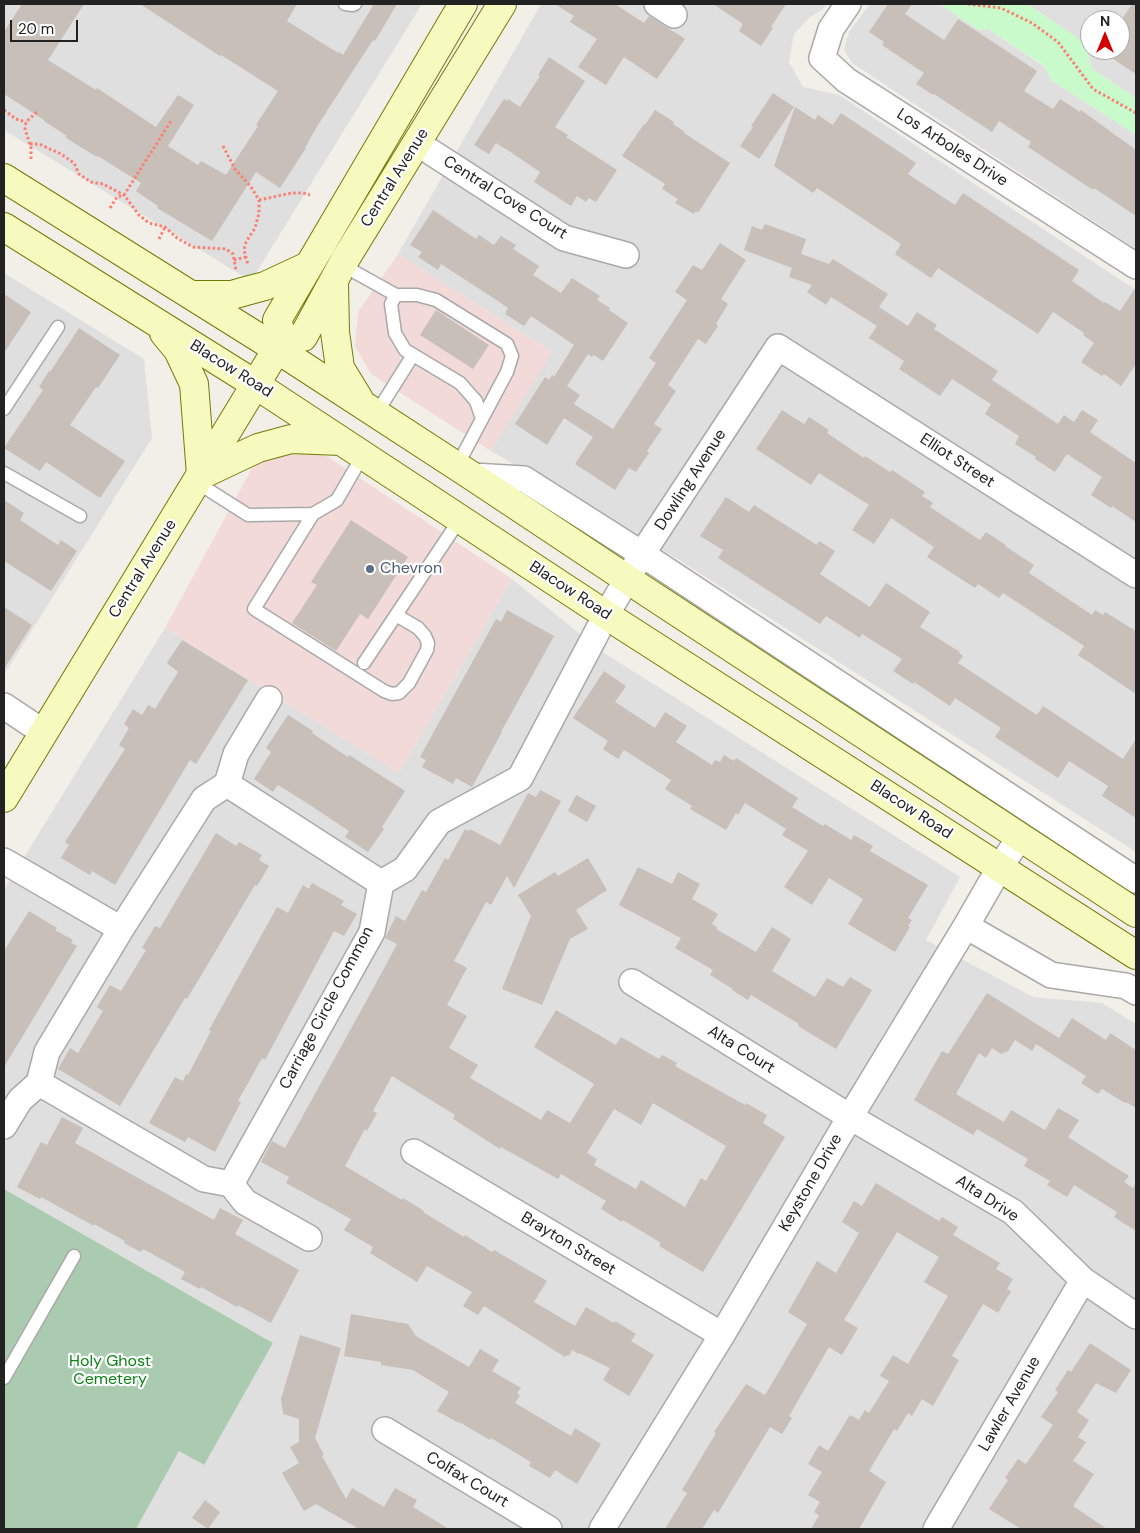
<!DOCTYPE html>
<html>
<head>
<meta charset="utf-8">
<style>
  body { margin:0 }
  #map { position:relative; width:1140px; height:1533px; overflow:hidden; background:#f2efe9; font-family:"DM Sans",sans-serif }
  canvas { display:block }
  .frame { position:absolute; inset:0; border:5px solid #222; pointer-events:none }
  .north { position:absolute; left:1080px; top:10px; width:50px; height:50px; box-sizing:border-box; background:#fff; border:1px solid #a7a7a7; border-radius:50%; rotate:0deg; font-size:14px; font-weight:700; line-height:20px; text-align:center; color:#222 }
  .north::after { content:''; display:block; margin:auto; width:18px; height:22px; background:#d40000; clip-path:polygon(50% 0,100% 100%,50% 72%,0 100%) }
  .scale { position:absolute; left:10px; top:20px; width:68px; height:22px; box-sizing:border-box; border:2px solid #222; border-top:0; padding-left:6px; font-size:15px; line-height:18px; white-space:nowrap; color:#222; -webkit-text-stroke:4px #fff; paint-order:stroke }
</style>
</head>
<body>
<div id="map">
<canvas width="1140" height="1533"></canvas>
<div class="frame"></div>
<div class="north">N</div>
<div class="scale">20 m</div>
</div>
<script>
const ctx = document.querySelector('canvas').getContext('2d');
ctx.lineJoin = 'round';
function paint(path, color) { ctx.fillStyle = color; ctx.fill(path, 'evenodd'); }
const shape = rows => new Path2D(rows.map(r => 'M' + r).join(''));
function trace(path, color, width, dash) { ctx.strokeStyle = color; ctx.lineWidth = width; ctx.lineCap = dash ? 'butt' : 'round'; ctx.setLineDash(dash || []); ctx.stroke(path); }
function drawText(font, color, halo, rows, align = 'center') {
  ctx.font = font + ' "DM Sans",sans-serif'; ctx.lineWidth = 4.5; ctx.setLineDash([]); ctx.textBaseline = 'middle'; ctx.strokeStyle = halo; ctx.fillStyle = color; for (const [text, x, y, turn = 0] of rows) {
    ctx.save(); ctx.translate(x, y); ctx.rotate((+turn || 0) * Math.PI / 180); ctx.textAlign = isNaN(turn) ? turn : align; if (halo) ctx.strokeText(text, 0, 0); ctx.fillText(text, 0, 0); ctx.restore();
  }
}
paint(shape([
  [4,4,422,4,251,281,4,130],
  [541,4,827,4,823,9,809,18,794,34,789,62,803,87,839,95,1136,290,1136,852,679,560,491,451,551,351,398,254],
  [870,4,939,4,979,30,988,29,1045,67,1051,80,1136,135,1136,249,852,63,844,50,849,32],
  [1027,4,1136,4,1136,98,1092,69,1085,43],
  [1090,20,1120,20,1120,50,1090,50],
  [4,273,144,359,152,438,4,675],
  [512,579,601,651,960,877,926,940,1033,997,1102,1003,1136,1024,1136,1529,136,1529,179,1450,203,1465,273,1343,4,1189,4,890,165,628,399,773]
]), '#e0dfdf');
paint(shape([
  [398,254,552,352,491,451,371,374,355,346,358,312],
  [289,447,322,453,512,579,399,773,165,628,258,457]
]), '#f2dad9');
paint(shape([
  [4,1189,273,1343,204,1465,179,1451,136,1529,4,1529]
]), '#aacbaf');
paint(shape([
  [939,4,1027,4,1085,43,1092,69,1136,98,1136,135,1051,80,1045,66,988,29,979,30]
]), '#c8facc');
paint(shape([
  [22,4,84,4,48,60,96,90,97,88,156,127,178,95,194,105,168,146,198,165,201,161,226,175,258,126,256,125,278,91,221,55,220,56,140,4,297,4,287,21,338,53,339,52,343,55,374,4,397,4,375,41,373,40,336,97,316,128,305,148,306,148,280,188,256,172,212,241,157,208,158,206,136,191,141,183,98,156,97,157,74,143,65,137,67,136,44,121,44,120,4,94,4,32],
  [555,4,615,4,644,23,649,16,685,39,657,79,624,57,606,85,578,67,597,39,570,22,574,16],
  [713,4,786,4,771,27,773,28,761,46,739,31,743,24],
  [888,4,912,4,905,14,944,40,958,19,1037,71,1024,91,1053,109,1060,99,1080,112,1081,110,1136,150,1136,216,1094,188,1093,190,1028,147,1031,142,999,121,992,132,934,94,933,95,916,84,924,73,882,45,884,42,869,32],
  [1132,4,1136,4,1136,74,1101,51,1120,50,1120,22],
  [549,57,585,81,555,127,568,135,566,137,617,170,596,202,589,198,586,202,577,196,571,206,534,182,540,172,512,153,496,143,489,154,474,145,504,99,507,101,508,99,520,107,540,76,538,75],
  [773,93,794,107,759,159,740,146,753,127,751,126],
  [795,107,815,120,818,115,833,125,841,113,916,163,908,174,955,205,963,193,1079,270,1072,281,1104,303,1105,302,1120,311,1136,287,1136,364,1121,386,1104,374,1102,376,1081,362,1094,343,1083,335,1084,333,1053,312,1038,334,938,268,931,278,895,254,901,244,817,188,813,193,774,166],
  [655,110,674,122,673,124,685,132,684,133,730,163,698,213,696,211,694,214,675,203,678,199,662,189,665,184,622,156,644,124,645,125],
  [433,210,476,239,479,235,494,245,501,236,516,245,513,249,539,266,533,275,561,293,572,278,600,296,597,300,610,308,609,310,628,323,603,361,594,355,592,357,588,354,567,386,580,395,574,404,613,429,656,363,649,358,687,300,675,292,693,265,702,270,720,243,746,260,721,299,728,304,716,324,718,326,706,344,698,339,668,385,676,391,654,424,662,429,647,451,649,453,636,472,629,468,615,490,575,464,593,437,564,418,547,445,515,424,545,377,549,380,552,375,554,377,574,345,531,316,524,326,505,314,508,308,498,301,441,264,438,270,418,257,422,252,410,245],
  [765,224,806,239,801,254,829,264,833,259,888,294,879,307,908,326,917,312,937,325,934,329,998,371,992,380,1058,424,1064,415,1074,422,1082,410,1098,420,1090,432,1136,463,1136,522,1112,506,1111,508,1091,495,1102,477,1067,454,1055,472,1035,459,1036,457,1015,444,1019,436,985,414,991,404,952,379,940,396,899,369,904,361,869,338,877,326,831,297,826,305,807,292,812,285,789,277,792,268,744,250,752,226,762,230],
  [4,294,31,312,4,353],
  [436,310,489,345,473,369,420,335],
  [79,328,120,355,98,388,96,387,70,425,125,461,100,498,46,462,40,471,4,448,43,390,39,387,49,371,50,372],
  [782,410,804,424,809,417,829,430,827,433,864,458,865,456,890,472,892,470,925,492,922,496,933,503,930,507,980,540,986,532,1006,545,1005,546,1034,565,1029,573,1092,615,1095,610,1103,615,1105,612,1136,631,1136,694,1078,655,1084,646,1003,593,999,598,978,584,975,588,927,557,934,547,891,518,874,544,852,530,869,505,819,473,811,485,756,449],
  [726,497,749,512,754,505,817,545,819,541,835,551,820,574,870,607,886,583,930,612,920,627,960,652,959,653,963,656,958,663,1037,715,1043,706,1123,759,1136,739,1136,818,1102,796,1108,786,1069,761,1058,778,995,737,1001,728,955,698,950,706,914,682,913,684,893,671,902,659,862,634,860,638,826,616,820,624,718,558,723,550,700,536],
  [4,500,24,513,20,520,58,545,61,540,77,551,51,591,4,561],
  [351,520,408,557,368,619,360,614,336,651,292,623,317,585,311,582],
  [4,607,32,625,4,669],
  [507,610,554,636,501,732,502,732,472,787,456,778,453,784,422,767,426,760,420,757,496,619,501,622],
  [182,640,248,680,196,764,190,760,115,885,92,871,90,875,61,858,69,845,65,842,125,749,119,745,129,728,124,724,133,709,142,715,148,705,155,709,178,672,167,663],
  [604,671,626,686,615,702,655,728,665,712,687,726,676,742,712,765,715,760,720,762,724,755,734,761,736,758,798,798,792,807,823,826,825,824,851,840,854,835,873,846,870,851,928,885,908,918,912,920,908,926,910,927,895,952,848,924,863,899,829,878,812,905,784,887,808,851,782,835,786,829,745,803,738,815,736,813,726,830,690,809,692,806,665,789,671,780,624,750,618,759,603,749,608,741,573,718],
  [288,715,313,731,312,733,348,757,349,755,405,791,382,827,384,829,368,852,345,837,349,831,310,805,278,785,273,792,254,779,271,752,266,748],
  [540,790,561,801,514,888,507,876,491,905,486,902,454,961,467,968,447,1005,467,1016,449,1048,478,1065,470,1078,541,1120,547,1110,570,1123,594,1084,534,1047,556,1010,616,1045,621,1037,659,1059,662,1055,677,1063,675,1066,745,1105,746,1103,767,1115,763,1123,785,1137,703,1272,659,1246,661,1243,623,1220,622,1222,601,1209,606,1201,561,1174,558,1179,501,1147,500,1149,453,1119,455,1115,392,1076,373,1111,377,1113,367,1131,365,1129,345,1166,402,1200,403,1198,424,1211,423,1212,464,1237,465,1235,492,1252,494,1250,547,1281,534,1302,575,1326,586,1307,614,1323,615,1321,636,1334,631,1341,654,1355,629,1396,603,1380,610,1368,579,1353,578,1354,572,1350,569,1356,567,1355,565,1357,484,1306,478,1315,463,1306,472,1292,427,1266,417,1282,370,1253,373,1247,344,1230,351,1219,286,1183,289,1177,261,1162,272,1141,285,1148,374,987,397,944,385,938,396,916,405,921,422,890,426,892,445,858,448,860,465,829,469,831,470,829,500,845,528,793,536,797],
  [653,1103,726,1146,706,1181,701,1178,685,1207,641,1180,636,1189,594,1165,597,1159,587,1153,614,1109,641,1125],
  [576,795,596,806,587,822,568,811],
  [216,833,236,846,239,842,262,855,259,860,269,866,257,886,255,885,187,999,185,998,120,1106,58,1069,70,1048,78,1053,103,1011,97,1007,110,985,121,991,146,950,142,948,155,926,160,928],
  [588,858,607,890,576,910,588,929,570,939,542,1005,502,989,531,916,518,895,555,872,558,876],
  [638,867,672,884,678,872,700,884,692,899,718,914,712,924,717,927,716,929,756,952,772,927,791,939,772,971,815,997,827,978,843,987,850,977,872,990,836,1049,798,1026,799,1024,751,995,748,1000,732,990,733,989,710,975,713,970,675,948,681,938,619,905],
  [312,883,344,901,341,905,357,914,344,936,334,931,265,1060,262,1058,238,1101,241,1102,215,1152,188,1137,185,1142,149,1123,175,1077,183,1081,186,1074,188,1075,211,1031,209,1030,277,907,288,913,303,885,309,889],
  [29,911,57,928,55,930,73,940,71,943,77,946,4,1067,4,951],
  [987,993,1059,1038,1072,1018,1106,1040,1110,1033,1136,1050,1136,1108,1126,1102,1125,1103,1102,1089,1098,1094,1081,1083,1086,1076,1036,1044,1032,1051,1015,1040,1008,1051,1001,1054,992,1048,986,1058,979,1053,956,1094,1004,1122,1011,1110,1045,1130,1058,1108,1079,1120,1068,1137,1129,1176,1124,1182,1133,1188,1136,1183,1136,1231,1114,1217,1117,1212,1074,1185,1067,1197,1047,1185,1050,1181,1024,1166,1028,1159,977,1129,973,1135,914,1100,942,1051,948,1054],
  [62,1117,83,1128,75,1143,214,1220,220,1208,243,1220,235,1234,299,1270,271,1323,238,1305,237,1307,201,1287,200,1289,181,1279,185,1272,143,1249,141,1252,124,1243,125,1241,94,1224,94,1226,41,1197,40,1199,17,1187,41,1142,47,1145],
  [876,1183,939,1221,942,1217,958,1227,953,1235,1000,1263,996,1269,1013,1279,1007,1289,1011,1291,998,1313,983,1304,952,1356,959,1360,933,1406,922,1399,912,1416,908,1413,897,1431,894,1429,869,1471,886,1482,859,1529,811,1529,819,1515,814,1512,820,1502,808,1495,822,1472,808,1464,819,1445,828,1451,850,1415,859,1420,865,1410,869,1413,889,1381,880,1376,893,1355,908,1364,948,1296,924,1282,939,1257,897,1232,844,1320,858,1328,842,1355,829,1347,789,1416,792,1418,782,1434,770,1427,718,1513,714,1510,702,1529,665,1529,687,1493,682,1490,716,1433,714,1432,746,1384,765,1395,807,1324,788,1312,817,1261,836,1273,859,1233,842,1222,854,1201,862,1206],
  [351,1314,408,1324,416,1336,469,1367,480,1349,499,1360,492,1371,521,1388,517,1393,520,1395,515,1403,571,1436,575,1428,601,1444,577,1484,555,1470,550,1478,529,1466,531,1462,491,1438,490,1440,459,1422,459,1423,437,1411,449,1392,413,1370,381,1365,381,1362,344,1356],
  [300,1335,341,1348,315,1438,324,1455,322,1456,346,1499,352,1488,384,1507,395,1488,417,1500,413,1507,449,1529,359,1529,316,1504,304,1511,282,1473,299,1463,290,1447,299,1442,299,1419,283,1414,281,1399],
  [1090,1343,1131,1370,1116,1393,1096,1383,1077,1412,1089,1420,1078,1437,1086,1442,1073,1461,1094,1474,1073,1506,1107,1529,1021,1529,989,1509,1008,1480,1005,1478,1018,1459,1026,1464,1053,1425,1041,1417,1058,1392,1055,1390,1068,1370,1071,1372],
  [205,1500,220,1512,208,1529,192,1518]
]), '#c7bfb8');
const lane = shape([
  [345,4,353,5,355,4],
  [342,265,396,295,417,295,436,300,507,344,512,356,507,372,457,466],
  [396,295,391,304,395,333,405,350,460,383,476,401,482,419],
  [4,409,58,327],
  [376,414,413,355],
  [4,473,80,516],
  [196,482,248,515,313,514,337,500,363,455],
  [313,514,254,609,384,691,392,694,399,693,409,683,427,650,428,643,425,636,418,628,396,615],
  [364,663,460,519],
  [4,1378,74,1256]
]);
const street = shape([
  [657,4,674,15],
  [848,4,831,29,822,58,846,80,1136,266],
  [417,143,564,238,626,255],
  [472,476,524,479,642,554,1136,880],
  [4,706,43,732],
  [227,784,381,883],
  [4,861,121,929],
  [381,883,405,869,439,822,520,778,606,615,642,554,778,347,1136,575],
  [966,926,1051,975,1126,986,1136,992],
  [632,982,850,1117,1013,1212,1083,1280,1136,1316],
  [39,1083,204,1179,231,1184,245,1202,309,1238],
  [4,1126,20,1100,39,1083,47,1052,121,929,204,799,227,784,236,754,269,699],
  [414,1152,722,1335],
  [231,1184,372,932,381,883],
  [385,1430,549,1529],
  [602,1529,722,1335,850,1117,966,926,1000,867,1020,837],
  [936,1529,1083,1280]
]);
const secondary = shape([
  [4,178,277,349,472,476,627,579,1136,913],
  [4,227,250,381,606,615,1136,955],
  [334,283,335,332,340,368,359,399],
  [191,295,232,295,246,291,265,286,308,266],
  [164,333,178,350,194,384,201,475],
  [283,340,277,320,463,4],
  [201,475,258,448,291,439,341,441],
  [4,798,277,349,283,340,303,337,346,258,502,4]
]);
trace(lane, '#a9a9a9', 15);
trace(street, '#a9a9a9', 28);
trace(secondary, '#707d05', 30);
trace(shape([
  [968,4,1001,8,1032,23,1058,42,1093,89,1136,113],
  [4,110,16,119,26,122],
  [30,144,39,144,61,154,74,163,79,174,91,182,103,184,124,195,139,215,149,223,165,227,177,238,193,247,226,249,233,254,236,270],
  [223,146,235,169,251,187,259,200,259,213,255,228,246,242,244,250,248,265],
  [31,159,31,148,25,129,26,122,38,111],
  [259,200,292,193,303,193,310,195],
  [110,208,117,197,124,195,171,121],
  [159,239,165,227],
  [234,260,246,257]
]), '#fa8072', 3, [2.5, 2.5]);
trace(lane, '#fff', 12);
trace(street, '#fff', 25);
trace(secondary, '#f7fabf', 28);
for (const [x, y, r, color] of [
  [370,569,5,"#5c6f8a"]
]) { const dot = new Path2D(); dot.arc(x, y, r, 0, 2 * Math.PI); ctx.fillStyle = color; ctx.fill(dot); trace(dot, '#fff', 2); }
drawText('16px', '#222', '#fff', [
  ["Los Arboles Drive",952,148,33],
  ["Central Avenue",395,178,-58],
  ["Central Cove Court",505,198,32],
  ["Blacow Road",231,369,32],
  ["Elliot Street",957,461,33],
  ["Dowling Avenue",691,480,-57],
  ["Central Avenue",143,569,-58],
  ["Blacow Road",570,591,33],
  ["Blacow Road",911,810,33],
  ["Carriage Circle Common",327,1008,-62],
  ["Alta Court",741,1050,32],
  ["Keystone Drive",811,1183,-60],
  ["Alta Drive",987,1199,33],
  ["Brayton Street",568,1244,31],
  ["Lawler Avenue",1010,1404,-60],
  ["Colfax Court",467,1480,31]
]);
drawText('16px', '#4e5e75', '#fff', [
  ["Chevron",380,569]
], 'left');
drawText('16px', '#0c8416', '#fff', [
  ["Holy Ghost",110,1362],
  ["Cemetery",110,1380]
]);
</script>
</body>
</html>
